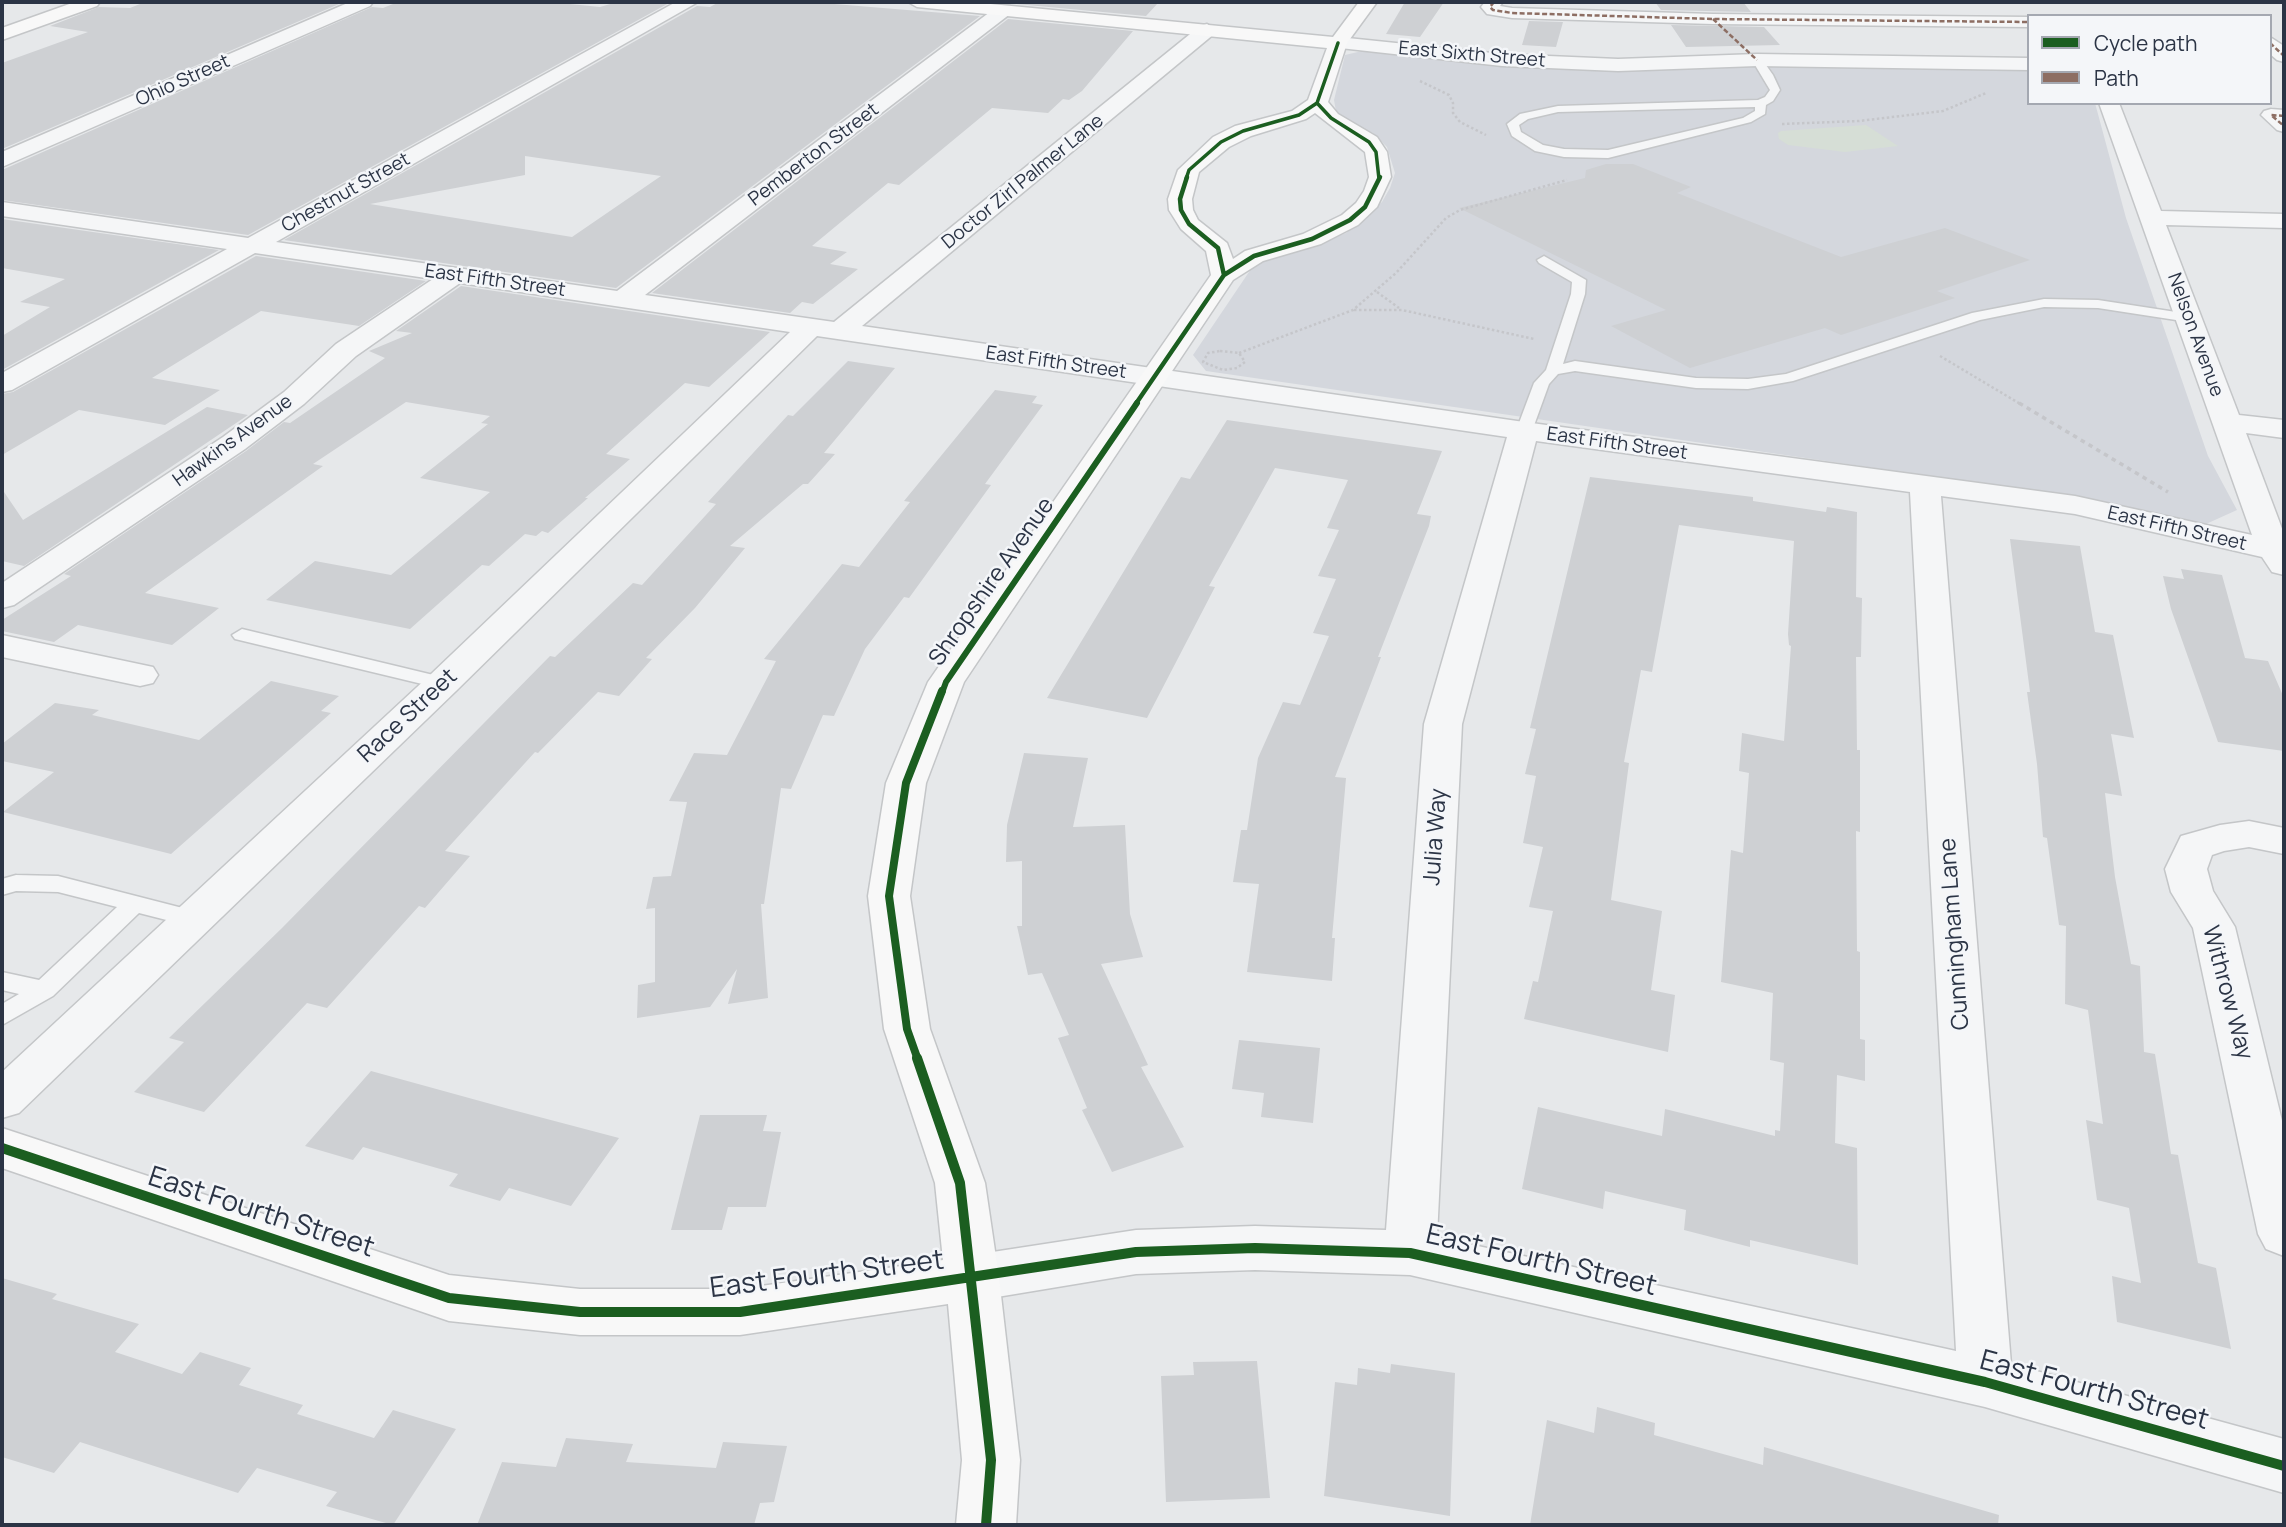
<!DOCTYPE html>
<html>
<head>
<meta charset="utf-8">
<style>
  body { margin:0 }
  #map { position:relative; width:2286px; height:1527px; overflow:hidden; background:#e6e8ea; font-family:Manrope,sans-serif }
  canvas { display:block }
  .frame { position:absolute; inset:0; border:4px solid #2b3445; pointer-events:none }
  .legend { position:absolute; left:2027px; top:14px; width:245px; height:91px; box-sizing:border-box; background:#f4f6f9; border:2px solid #a4a8b1; margin:0; padding:9px 12px; list-style:none; font-size:21px; color:#2b3445 }
  .legend li { display:flex; align-items:center; gap:14px; height:35px }
  .legend b { width:35px; border:2px solid #a4a8b1 }
</style>
</head>
<body>
<div id="map">
<canvas width="2286" height="1527"></canvas>
<div class="frame"></div>
<ul class="legend">
<li><b style="height:9px;background:#1b5e20"></b>Cycle path</li>
<li><b style="height:9px;background:#8d6e63"></b>Path</li>
</ul>
</div>
<script>
const ctx = document.querySelector('canvas').getContext('2d');
ctx.lineJoin = 'round';
function paint(path, color) { ctx.fillStyle = color; ctx.fill(path, 'evenodd'); }
const shape = rows => new Path2D(rows.map(r => 'M' + r).join(''));
function trace(path, color, width, dash) { ctx.strokeStyle = color; ctx.lineWidth = width; ctx.lineCap = dash ? 'butt' : 'round'; ctx.setLineDash(dash || []); ctx.stroke(path); }
function drawText(font, color, halo, rows, align = 'center') {
  ctx.font = font + ' Manrope,sans-serif'; ctx.lineWidth = 5; ctx.setLineDash([]); ctx.textBaseline = 'middle'; ctx.strokeStyle = halo; ctx.fillStyle = color; for (const [text, x, y, turn = 0] of rows) {
    ctx.save(); ctx.translate(x, y); ctx.rotate((+turn || 0) * Math.PI / 180); ctx.textAlign = isNaN(turn) ? turn : align; if (halo) ctx.strokeText(text, 0, 0); ctx.fillText(text, 0, 0); ctx.restore();
  }
}
paint(shape([
  [1362,51,1510,65,1617,70,1778,66,2029,69,2029,103,2095,103,2126,218,2208,456,2237,510,2206,524,2047,493,1206,371,1193,355,1253,266,1264,259,1321,243,1346,233,1382,202,1390,188,1395,173,1387,147,1373,133,1346,120,1336,111,1334,100,1345,55]
]), '#d4d7dd');
paint(shape([
  [1866,125,1898,146,1845,152,1788,145,1779,139,1778,133,1781,131]
]), '#d6ded6');
paint(shape([
  [145,2,339,4,2,149,2,63,88,32,50,26,99,7,130,8],
  [398,2,550,2,600,7,617,2,669,3,248,235,2,200,2,170,372,7,383,8],
  [719,2,810,2,980,16,616,288,284,240,697,6,710,7],
  [525,156,661,176,572,237,370,204,525,175],
  [995,2,1159,2,1146,16],
  [1405,2,1444,2,1420,37,1386,34],
  [1655,2,1743,2,1751,12,1661,10],
  [1008,19,1133,31,1082,91,1069,100,1063,99,1048,113,992,108,899,185,888,183,812,246,847,252,830,264,858,269,813,304,802,302,790,313,652,293],
  [1529,21,1563,22,1556,47,1522,45],
  [1671,25,1764,27,1780,45,1686,47],
  [1606,164,1633,164,1691,187,1677,193,1841,257,1945,228,2030,260,1937,291,1955,298,1841,335,1825,328,1690,368,1611,326,1666,310,1459,208,1585,178,1586,170],
  [2,219,219,250,2,370,2,336,50,307,20,302,65,279,2,268],
  [256,256,426,281,359,326,261,311,152,378,220,390,165,425,79,410,2,455,2,394,13,392],
  [461,286,770,332,709,387,685,383,606,454,630,459,585,498,588,498,548,533,542,531,536,536,525,534,489,566,482,565,410,629,266,600,315,561,391,575,490,492,420,478,488,424,481,423,490,416,406,402,313,464,323,466,145,593,219,608,172,645,78,625,54,642,2,631,2,620,71,576,64,574,246,451,284,422,290,423,385,358,369,351,412,333,396,331],
  [848,361,895,368,824,453,835,454,808,484,803,484,730,546,745,548,695,608,646,658,652,659,619,696,598,692,538,753,535,752,445,851,470,856,425,908,419,906,327,1008,307,1003,204,1112,134,1092,184,1042,169,1038,282,928,550,656,555,657,633,583,642,585,716,504,708,502,788,415,793,416],
  [995,390,1037,396,1032,403,1043,405,985,484,991,485,909,598,904,597,865,649,834,716,823,715,791,789,781,788,764,904,761,904,768,998,728,1004,737,969,710,1007,637,1018,638,985,655,982,655,908,646,909,653,877,671,876,687,802,669,801,694,753,727,755,776,661,764,659,842,564,859,567,910,502,904,501],
  [207,407,248,415,24,566,2,561,2,489,23,520],
  [1227,420,1442,451,1417,514,1431,516,1429,526,1378,657,1381,657,1335,777,1346,778,1332,938,1335,938,1332,981,1247,972,1259,884,1233,882,1241,830,1247,830,1258,758,1283,702,1300,705,1329,636,1313,633,1336,579,1318,576,1339,530,1327,528,1348,480,1275,468,1209,586,1215,587,1147,718,1047,698,1181,477,1190,479],
  [1590,477,1753,497,1753,501,1826,512,1827,507,1857,512,1856,597,1862,598,1861,657,1856,657,1857,750,1860,750,1860,832,1856,831,1857,951,1860,952,1860,1039,1865,1040,1865,1081,1837,1075,1835,1143,1857,1148,1858,1265,1750,1240,1750,1247,1684,1230,1686,1210,1605,1191,1603,1209,1522,1189,1538,1107,1662,1136,1665,1109,1775,1136,1775,1130,1780,1131,1784,1063,1770,1060,1773,993,1721,982,1731,850,1743,853,1749,773,1739,771,1742,733,1784,741,1791,646,1789,645,1788,634,1794,541,1679,525,1652,672,1641,670,1624,762,1629,763,1611,900,1662,911,1651,990,1675,995,1668,1052,1524,1019,1533,981,1538,982,1553,911,1529,907,1543,847,1523,843,1536,776,1525,774,1536,729,1530,728],
  [2010,539,2080,546,2095,632,2113,635,2134,738,2111,734,2122,796,2105,793,2115,877,2131,964,2140,966,2144,1052,2155,1054,2171,1154,2178,1155,2198,1263,2216,1268,2231,1349,2117,1322,2112,1276,2141,1283,2129,1208,2097,1200,2086,1120,2103,1124,2088,1010,2065,1004,2066,926,2059,925,2047,838,2043,837,2037,764,2027,692,2030,692],
  [2181,569,2222,575,2245,658,2268,661,2284,698,2284,751,2218,742,2171,609,2163,576,2184,579],
  [271,681,339,696,321,711,331,713,171,854,3,812,54,772,2,761,2,744,55,703,99,710,92,715,199,740],
  [1024,753,1088,758,1073,827,1125,825,1130,914,1143,957,1101,964,1148,1065,1141,1067,1184,1147,1112,1172,1082,1110,1087,1108,1058,1038,1069,1035,1042,973,1028,975,1017,926,1022,926,1022,861,1006,862,1007,825],
  [1239,1040,1320,1048,1313,1123,1261,1117,1264,1093,1232,1089],
  [371,1071,509,1109,619,1138,571,1206,509,1188,500,1201,449,1186,458,1174,363,1147,353,1160,305,1146],
  [700,1115,767,1115,763,1131,781,1132,766,1207,728,1207,722,1230,671,1230],
  [2,1278,57,1294,52,1299,139,1324,115,1352,182,1374,200,1352,251,1368,239,1385,303,1405,297,1414,374,1438,393,1410,456,1429,393,1525,326,1506,337,1492,257,1468,238,1493,80,1442,54,1473,2,1457],
  [1257,1361,1270,1498,1166,1502,1161,1376,1194,1375,1193,1362],
  [1391,1364,1455,1373,1450,1516,1324,1496,1335,1382,1357,1385,1358,1368,1390,1373],
  [1597,1407,1655,1423,1654,1435,1763,1465,1764,1447,1999,1515,1998,1525,1530,1525,1547,1420,1594,1433],
  [566,1438,633,1444,626,1462,716,1468,723,1442,787,1446,774,1502,760,1503,754,1525,477,1525,502,1462,556,1467]
]), '#ced0d3');
const lane = shape([
  [1757,57,1761,58,1773,75,1780,90,1773,101,1766,105,1765,114,1751,122,1608,158,1564,157,1535,151,1512,136,1507,124,1520,114,1558,106,1758,100,1765,97,1770,90,1752,60,1757,57],
  [1755,107,1755,111,1743,118,1608,150,1564,149,1543,145,1521,132,1519,125,1528,119,1558,112,1755,107],
  [1544,256,1586,280,1585,294,1563,364,1575,361,1696,378,1748,379,1786,374,1972,313,2044,299,2098,300,2189,314,2196,318,2189,322,2098,308,2044,307,1980,320,1793,381,1748,389,1696,388,1575,371,1558,374,1549,384,1532,431,1524,436,1516,431,1534,383,1546,370,1571,294,1572,282,1539,263,1537,260,1544,256],
  [242,629,450,679,453,683,450,687,443,689,235,639,232,635,242,629],
  [16,875,58,876,202,913,206,919,202,925,194,927,139,913,53,996,2,1025,2,1004,19,994,2,990,2,972,39,980,117,907,58,892,16,891,2,895,2,879,16,875]
]);
const street = shape([
  [350,2,373,2,370,6,2,167,2,152,350,2],
  [676,2,698,2,276,242,617,291,998,6,1010,6,1013,10,1010,14,645,295,834,322,1200,26,1207,24,1216,30,1214,34,862,326,1524,422,2075,496,2252,535,2099,103,2119,103,2161,211,2284,214,2284,228,2166,225,2239,415,2284,420,2284,438,2246,433,2284,534,2284,575,2272,572,2262,557,2075,514,1941,496,2011,1364,2284,1439,2284,1493,1985,1407,1410,1275,1255,1270,1136,1274,973,1301,954,1294,947,1278,954,1262,973,1255,1136,1230,1255,1226,1386,1230,1424,724,1507,437,817,336,456,691,19,1113,2,1118,2,1072,430,675,790,332,460,283,356,356,304,404,245,449,14,605,2,608,2,583,223,437,284,392,336,344,433,279,255,253,12,390,2,392,2,373,227,249,2,216,2,202,248,238,676,2],
  [1536,441,1910,492,1956,1351,1437,1237,1462,724,1536,441],
  [1485,2,1503,2,1500,6,1512,8,1713,14,2029,17,2029,27,1713,24,1512,18,1487,14,1481,7,1485,2],
  [1338,37,1502,54,1618,59,1757,54,2029,58,2029,70,1757,66,1618,71,1502,66,1331,47,1329,43,1338,37],
  [2270,37,2284,46,2284,62,2277,60,2270,54,2270,37],
  [2271,109,2284,110,2284,132,2277,130,2261,115,2264,111,2271,109],
  [2,635,153,667,158,675,153,683,140,686,2,657,2,635],
  [2249,821,2284,828,2284,854,2249,847,2224,851,2212,855,2207,869,2213,891,2235,927,2284,1129,2284,1256,2266,1249,2258,1234,2193,928,2171,892,2165,869,2181,836,2220,825,2249,821]
]);
const secondary = shape([
  [75,2,100,2,97,6,2,40,2,28,75,2],
  [908,2,970,2,1333,37,1359,2,1377,2,1347,43,1328,102,1338,114,1377,137,1387,152,1391,177,1377,207,1358,225,1321,244,1263,261,1233,280,964,682,926,783,910,896,930,1029,985,1183,999,1278,1020,1460,1016,1525,956,1525,962,1460,948,1304,740,1335,580,1335,449,1321,2,1168,2,1128,449,1275,580,1289,740,1289,943,1260,935,1183,884,1029,868,896,886,783,928,682,1211,275,1206,251,1181,229,1169,210,1168,199,1178,170,1213,137,1235,126,1292,111,1308,100,1327,48,917,7,908,2],
  [1315,113,1365,152,1369,177,1364,191,1356,203,1342,215,1303,234,1245,251,1233,259,1227,243,1198,220,1193,210,1192,199,1199,172,1229,147,1251,136,1306,119,1315,113]
]);
trace(lane, '#c4c6c8', 3);
trace(street, '#c4c6c8', 3);
trace(secondary, '#c4c6c8', 3);
trace(shape([
  [1420,81,1449,95,1453,103,1453,113,1460,122,1486,135],
  [1782,124,1859,121,1943,111,1986,93],
  [1377,292,1399,308],
  [1354,310,1402,310,1534,339],
  [1220,351,1239,353,1245,362,1237,368,1223,370,1203,362,1208,353,1220,351],
  [1239,353,1353,310,1396,273,1446,218,1460,210,1567,180],
  [1940,356,2022,405]
]), '#c5c6ca', 2.5, [2.5, 2.5]);
trace(shape([
  [2019,403,2168,492]
]), '#c5c6ca', 3.5, [4.5, 4.5]);
paint(lane, '#f5f6f7');
paint(street, '#f5f6f7');
paint(secondary, '#f8f8f8');
trace(shape([
  [1494,2,1490,7,1493,10,1512,13,1713,19,2029,22],
  [1713,19,1757,60],
  [2270,43,2284,56],
  [2284,116,2271,115,2284,126]
]), '#8d6e63', 2.5, [5, 2.5]);
trace(shape([
  [1317,103,1331,118,1369,142,1376,152,1379,179],
  [1186,179,1189,170,1221,142,1243,131,1299,115,1317,103,1338,43]
]), '#1b5e20', 3.5);
trace(shape([
  [1187,177,1180,199,1181,210,1189,224,1218,248,1224,275],
  [1135,405,1224,275,1254,256,1312,239,1350,220,1365,207,1380,177]
]), '#1b5e20', 4.5);
trace(shape([
  [942,693,946,682,1137,403]
]), '#1b5e20', 6);
trace(shape([
  [918,1060,907,1029,889,896,906,783,942,691]
]), '#1b5e20', 8);
trace(shape([
  [917,1058,960,1183,991,1460,986,1525],
  [2,1148,449,1298,580,1312,740,1312,1136,1252,1255,1248,1410,1253,1985,1382,2284,1466]
]), '#1b5e20', 10);
drawText('19px', '#2b3445', '#f4f6f9', [
  ["East Sixth Street",1472,55,5],
  ["Ohio Street",183,81,-24],
  ["Pemberton Street",814,155,-37],
  ["Doctor Zirl Palmer Lane",1023,182,-39],
  ["Chestnut Street",346,193,-29],
  ["East Fifth Street",495,281,8],
  ["Nelson Avenue",2195,335,70],
  ["East Fifth Street",1056,363,8],
  ["Hawkins Avenue",233,441,-36],
  ["East Fifth Street",1617,444,8],
  ["East Fifth Street",2177,529,13]
]);
drawText('23px', '#2b3445', '#f4f6f9', [
  ["Shropshire Avenue",992,582,-55],
  ["Race Street",408,716,-43],
  ["Julia Way",1436,837,-86],
  ["Cunningham Lane",1955,934,-94],
  ["Withrow Way",2227,993,75]
]);
drawText('28px', '#2b3445', '#f4f6f9', [
  ["East Fourth Street",261,1213,18],
  ["East Fourth Street",1541,1261,13],
  ["East Fourth Street",827,1275,-7],
  ["East Fourth Street",2094,1391,15]
]);
</script>
</body>
</html>
